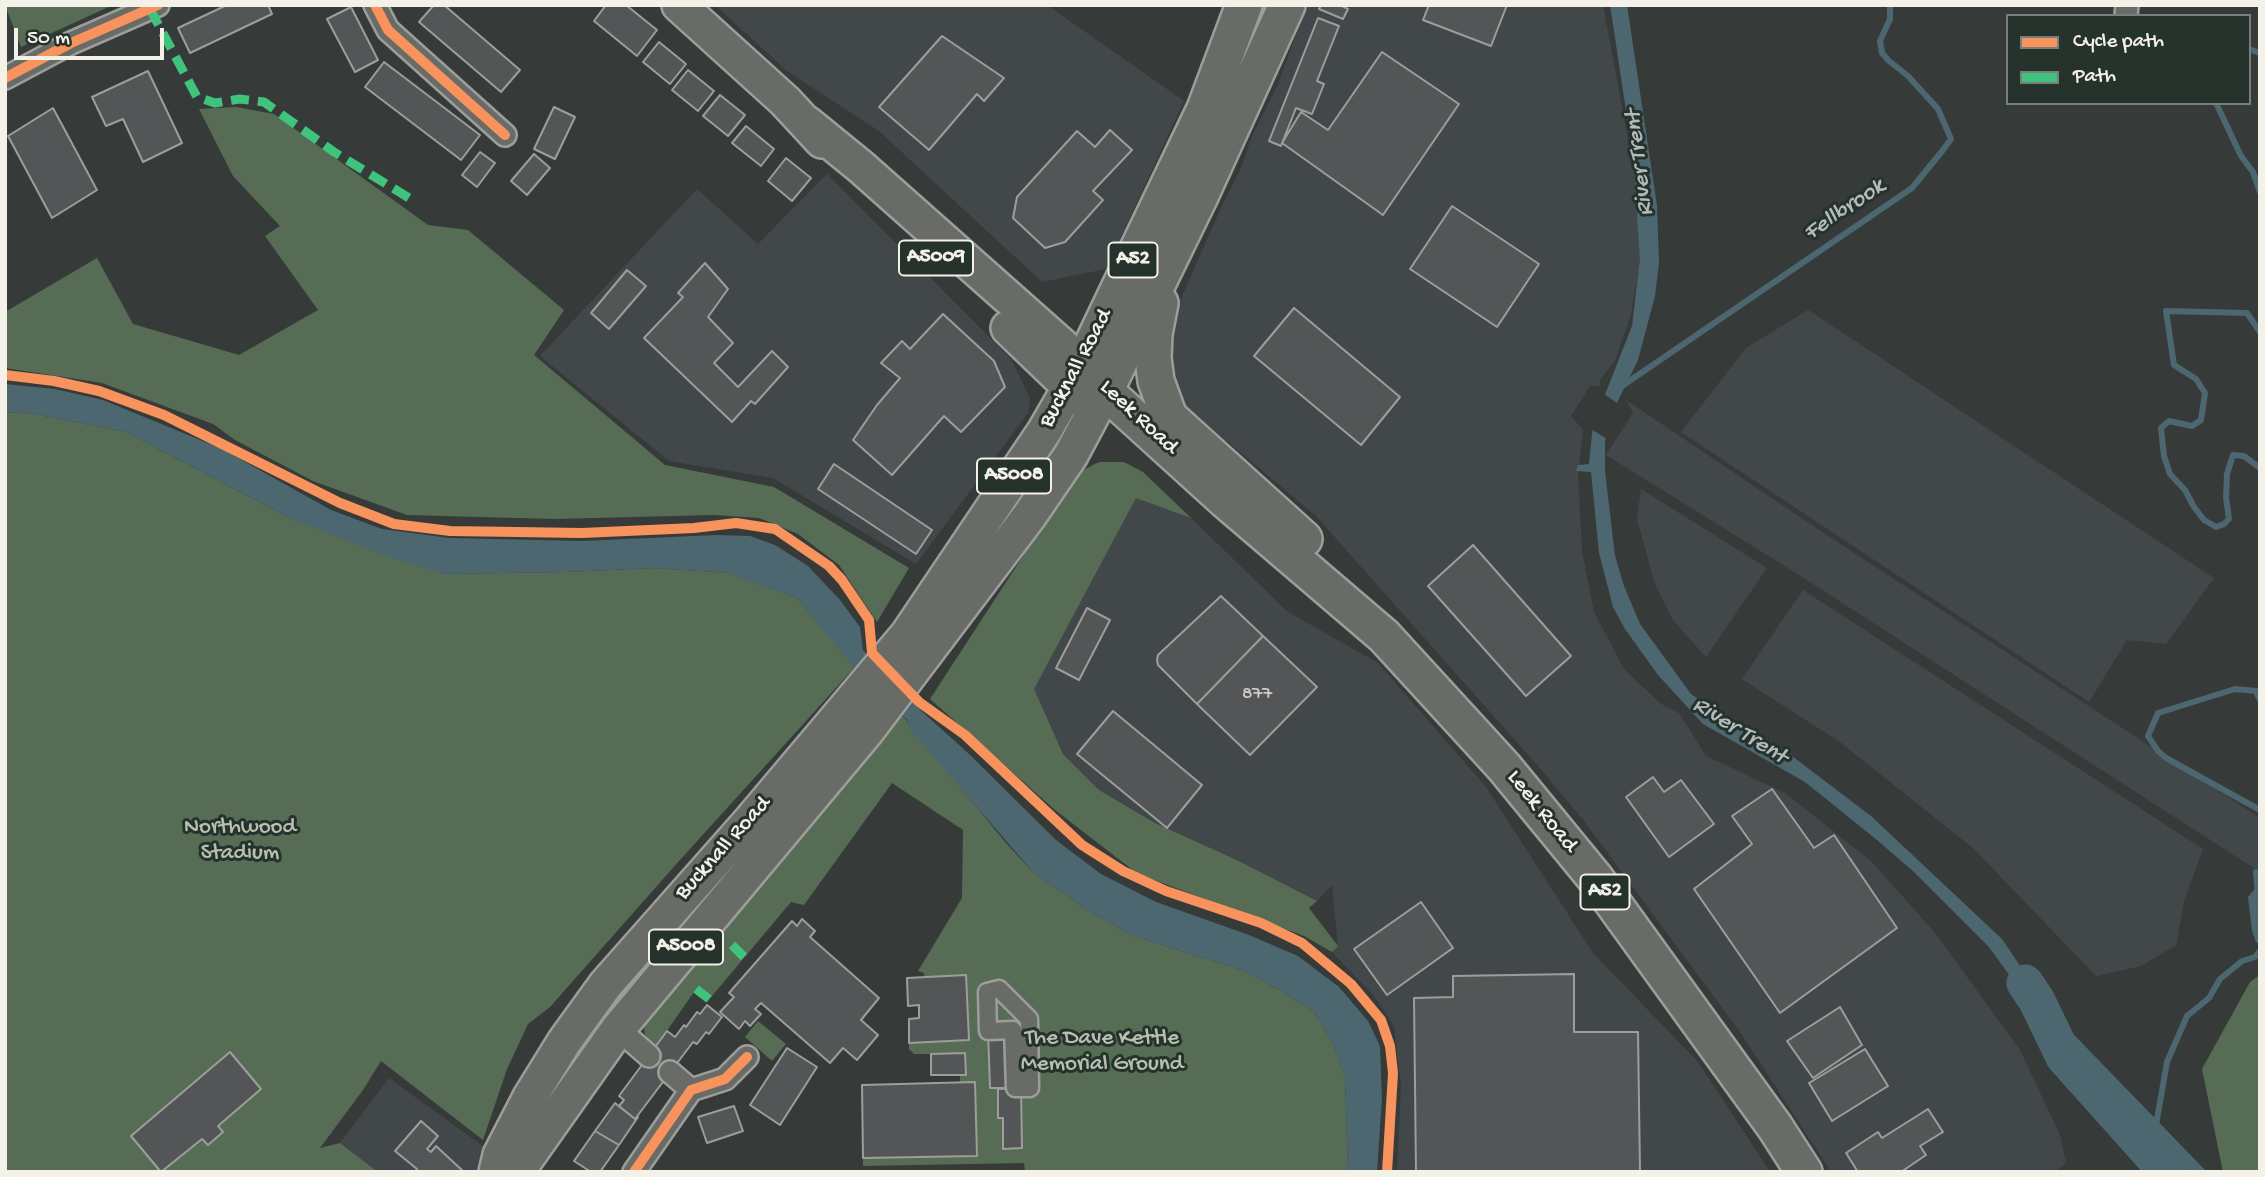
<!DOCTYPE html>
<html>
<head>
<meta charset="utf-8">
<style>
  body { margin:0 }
  #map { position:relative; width:2265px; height:1177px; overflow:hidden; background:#363b3a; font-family:"Gochi Hand",sans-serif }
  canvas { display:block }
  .frame { position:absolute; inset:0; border:7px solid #f4f1e8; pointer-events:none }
  .legend { position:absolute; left:2006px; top:14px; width:245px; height:91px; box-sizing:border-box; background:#26332d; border:2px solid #787f78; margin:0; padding:9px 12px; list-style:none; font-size:21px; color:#f4f1e8 }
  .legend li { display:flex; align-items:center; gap:14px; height:35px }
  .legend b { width:35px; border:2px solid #787f78 }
  .scale { position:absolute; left:14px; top:28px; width:150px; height:32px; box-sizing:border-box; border:4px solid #f4f1e8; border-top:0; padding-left:9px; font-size:21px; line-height:24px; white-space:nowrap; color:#f4f1e8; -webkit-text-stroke:5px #26332d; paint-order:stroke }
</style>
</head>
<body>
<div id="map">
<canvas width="2265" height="1177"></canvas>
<div class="frame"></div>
<ul class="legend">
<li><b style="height:9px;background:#f8935d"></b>Cycle path</li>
<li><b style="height:9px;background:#40c37c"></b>Path</li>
</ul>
<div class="scale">50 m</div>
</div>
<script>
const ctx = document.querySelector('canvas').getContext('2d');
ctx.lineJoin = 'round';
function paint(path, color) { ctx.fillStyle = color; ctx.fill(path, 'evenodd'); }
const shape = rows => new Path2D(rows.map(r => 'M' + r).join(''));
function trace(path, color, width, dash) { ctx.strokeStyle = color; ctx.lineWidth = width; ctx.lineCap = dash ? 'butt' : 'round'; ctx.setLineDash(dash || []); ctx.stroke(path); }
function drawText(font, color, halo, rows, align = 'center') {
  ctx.font = font + ' "Gochi Hand",sans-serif'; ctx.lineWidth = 6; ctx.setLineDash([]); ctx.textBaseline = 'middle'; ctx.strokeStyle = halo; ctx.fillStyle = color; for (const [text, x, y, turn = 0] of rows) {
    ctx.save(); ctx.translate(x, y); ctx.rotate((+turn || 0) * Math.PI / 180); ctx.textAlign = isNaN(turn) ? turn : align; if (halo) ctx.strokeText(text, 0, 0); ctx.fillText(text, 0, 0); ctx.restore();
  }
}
paint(shape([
  [715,5,1047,5,1184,101,1106,269,1042,282,879,131,787,71],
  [1307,5,1603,5,1636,183,1641,260,1630,318,1615,360,1600,380,1599,386,1590,386,1571,416,1583,430,1578,476,1582,551,1594,612,1624,669,1661,704,1679,713,1706,756,1785,793,1871,861,1936,934,2020,1050,2060,1135,2066,1163,2054,1172,1831,1172,1740,1032,1584,821,1538,766,1316,516,1190,410,1180,399,1172,380,1166,350,1174,314,1221,208,1242,166,1252,136,1276,89],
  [827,174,1011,359,1030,398,1028,413,916,564,773,478,669,461,540,356,697,189,758,244],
  [1808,310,2214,578,2166,644,2127,640,2089,702,1681,432,1746,348],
  [1626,400,1822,532,2260,818,2260,872,1796,573,1606,455,1633,413],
  [1641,489,1767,568,1706,657,1673,620,1655,584,1637,519],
  [1136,497,1191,518,1288,612,1378,663,1486,787,1593,953,1699,1063,1770,1172,1397,1172,1401,1085,1394,1026,1375,997,1332,952,1338,946,1332,885,1317,901,1239,861,1155,823,1099,790,1063,754,1033,689],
  [1803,590,2203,849,2184,901,2176,945,2141,966,2096,976,1973,848,1840,742,1742,679],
  [389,1078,487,1149,477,1172,378,1172,340,1143]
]), '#42484a');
paint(shape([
  [5,5,113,5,21,47],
  [236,107,274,114,428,225,468,230,564,310,534,355,665,465,774,487,909,568,877,622,839,565,798,534,759,518,714,515,554,519,407,515,313,481,235,440,213,424,102,383,5,368,5,312,97,258,133,324,239,355,318,310,265,236,280,226,233,176,199,109],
  [24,412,126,432,292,519,444,574,566,572,655,568,729,573,797,598,855,667,679,861,550,1007,528,1024,507,1069,483,1140,381,1061,363,1090,320,1148,340,1143,378,1172,5,1172,5,413],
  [1099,462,1124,462,1143,472,1191,518,1136,498,1034,689,1063,754,1099,790,1155,823,1239,861,1317,901,1309,908,1338,946,1332,952,1304,936,1138,874,1055,810,930,699,1077,473],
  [897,709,1006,843,1032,871,1087,910,1134,936,1245,971,1280,990,1314,1012,1332,1041,1345,1076,1348,1172,1025,1172,1024,1163,863,1166,863,1158,977,1155,975,1083,960,1083,960,1075,966,1074,965,1054,914,1054,909,1049,909,1043,969,1040,966,976,924,977,924,973,918,971,962,898,963,830,892,783,804,905,791,902,707,1002,694,992,652,1052,645,1035,643,1022],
  [2260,975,2260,1172,2223,1172,2202,1069,2250,982],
  [758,1021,786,1044,772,1061,745,1037]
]), '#576c55');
paint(shape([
  [1610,5,1627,5,1657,206,1659,263,1655,296,1638,360,1615,407,1605,441,1605,471,1615,556,1624,586,1640,624,1691,694,1716,711,1784,750,1871,816,2002,939,2050,1010,2207,1172,2188,1172,2035,1011,1989,947,1914,872,1877,840,1805,782,1703,724,1658,675,1625,629,1613,607,1599,553,1591,472,1576,471,1578,465,1589,464,1593,425,1632,326,1640,259,1633,156],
  [5,384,55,389,103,400,222,449,331,510,382,529,449,538,582,541,716,535,750,536,775,545,808,566,840,600,860,627,863,650,917,707,968,753,1056,840,1101,874,1156,902,1249,935,1298,956,1339,987,1368,1021,1380,1046,1382,1098,1377,1172,1348,1172,1345,1076,1332,1041,1314,1012,1280,990,1245,971,1134,936,1087,910,1032,871,909,728,907,720,848,660,797,598,728,573,655,568,566,572,444,574,380,554,292,519,126,432,24,412,5,413],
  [2260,883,2260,944,2256,942,2252,931,2248,897]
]), '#4d6770');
paint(shape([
  [1601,392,1620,405,1609,440,1589,428]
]), '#363b3a');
trace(shape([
  [2249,49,2260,53],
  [2216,103,2241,156,2253,172,2260,192],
  [2260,332,2247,313,2166,311,2174,365,2196,379,2205,393,2201,420,2192,426,2169,421,2161,428,2164,456,2170,474,2185,490,2194,507,2204,520,2216,527,2224,524,2229,519,2226,497,2227,474,2233,455,2244,456,2260,468],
  [1622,386,1912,188,1943,150,1951,139,1938,109,1908,76,1888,60,1882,53,1880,41,1890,19,1890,5],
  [2260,700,2256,691,2235,689,2158,713,2148,736,2158,751,2166,758,2260,810],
  [2256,872,2258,894],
  [2151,1154,2167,1062,2187,1016,2209,998,2220,979,2242,961,2255,957,2260,951]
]), '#4d6770', 6);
trace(shape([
  [2025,983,2037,1001,2064,1057,2167,1172]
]), '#4d6770', 37);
const building = shape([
  [227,5,268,5,272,14,190,53,178,28,227,5],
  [434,5,444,5,520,70,501,92,419,22,434,5],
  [606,5,626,5,657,30,637,56,594,21,606,5],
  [1321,5,1340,5,1348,9,1343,19,1319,9,1321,5],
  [1429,5,1507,5,1491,46,1423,20,1429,5],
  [351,7,378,60,355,72,327,19,351,7],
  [1318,18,1339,26,1317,81,1324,84,1312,114,1296,108,1281,146,1269,141,1318,18],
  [942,36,1004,78,984,101,977,94,929,150,879,107,942,36],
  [659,42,686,64,670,84,643,62,659,42],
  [1382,52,1459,104,1383,215,1282,143,1301,112,1328,130,1382,52],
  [384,62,480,135,461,160,365,87,384,62],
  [688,70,714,91,698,111,672,90,688,70],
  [148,71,182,143,143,162,123,119,106,126,92,97,148,71],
  [720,95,745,115,728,136,703,116,720,95],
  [554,107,575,117,555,159,534,149,554,107],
  [53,108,97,190,52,218,8,136,53,108],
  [746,126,774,149,761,166,732,143,746,126],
  [1110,130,1132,150,1093,191,1103,200,1065,242,1045,248,1013,218,1017,197,1077,131,1095,147,1110,130],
  [480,152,495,163,477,187,462,175,480,152],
  [534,154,550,168,527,195,511,181,534,154],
  [786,158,811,178,792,201,768,181,786,158],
  [1452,206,1539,264,1497,327,1410,269,1452,206],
  [705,263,728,289,708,317,733,343,714,363,738,387,772,351,788,367,755,404,751,401,732,422,644,338,683,297,678,293,705,263],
  [627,270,646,286,609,329,591,313,627,270],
  [1294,308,1400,397,1361,445,1254,356,1294,308],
  [943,314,994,361,1005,387,961,432,944,416,892,475,853,440,877,405,900,378,881,363,902,341,910,349,943,314],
  [834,464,932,530,916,554,818,489,834,464],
  [1473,545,1571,656,1526,696,1428,586,1473,545],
  [1221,596,1263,636,1197,704,1158,665,1157,660,1158,655,1221,596],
  [1087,608,1110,620,1079,680,1056,668,1087,608],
  [1263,636,1317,687,1250,755,1197,704,1263,636],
  [1113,711,1202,785,1167,828,1077,754,1113,711],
  [1653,777,1664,792,1681,780,1714,824,1669,857,1626,797,1653,777],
  [1772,789,1814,848,1834,835,1897,928,1780,1013,1694,889,1752,844,1732,816,1772,789],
  [1421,902,1453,948,1387,995,1354,949,1421,902],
  [802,919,815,931,810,937,879,998,861,1020,878,1035,857,1060,843,1048,830,1063,761,1003,755,1009,761,1014,750,1026,745,1021,739,1029,720,1012,734,997,729,993,792,921,797,926,802,919],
  [1574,974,1574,1032,1638,1032,1640,1172,1416,1172,1414,998,1453,997,1453,976,1574,974],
  [966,975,969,1040,909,1043,909,1019,919,1018,919,1005,908,1006,907,978,966,975],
  [707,1005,722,1017,709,1034,706,1032,697,1044,693,1042,635,1119,619,1106,624,1100,619,1096,667,1031,675,1037,684,1025,686,1027,697,1012,700,1014,707,1005],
  [1840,1007,1862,1045,1813,1078,1787,1041,1840,1007],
  [1013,1030,1015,1088,990,1088,988,1031,1013,1030],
  [787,1048,817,1067,780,1125,750,1105,787,1048],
  [1865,1049,1888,1086,1832,1121,1809,1083,1865,1049],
  [230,1052,261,1089,218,1126,223,1132,208,1145,202,1139,161,1172,131,1136,230,1052],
  [965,1053,966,1075,931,1075,931,1054,965,1053],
  [975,1082,977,1156,863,1158,862,1085,975,1082],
  [1021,1088,1022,1148,1003,1149,1003,1118,998,1118,998,1089,1021,1088],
  [615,1103,635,1119,638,1117,619,1145,595,1131,615,1103],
  [734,1106,743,1131,707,1143,698,1117,734,1106],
  [1928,1109,1943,1132,1920,1146,1926,1155,1901,1172,1858,1172,1846,1153,1878,1132,1882,1138,1928,1109],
  [421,1121,438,1136,427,1149,431,1152,436,1146,464,1172,415,1172,417,1169,395,1151,421,1121],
  [595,1131,619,1145,600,1172,591,1172,574,1161,595,1131]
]);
paint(building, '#545557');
trace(building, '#9c9e9c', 2);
const pedestrian = shape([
  [999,989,1029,1019,1030,1088,1015,1088,1013,1030,988,1031,987,992,999,989]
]);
const minor = shape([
  [375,5,388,30,505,135],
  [2126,16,2127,5],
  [5,78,71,43,158,5],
  [618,1029,649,1056],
  [670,1072,691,1090],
  [634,1172,691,1090,725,1079,747,1057]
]);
const primary = shape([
  [679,5,785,101,822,141],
  [1008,328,1085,402],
  [496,1172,500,1155,530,1097,564,1042,606,984,751,820,907,635,1045,430,1083,364,861,167,807,123],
  [517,1172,618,1029,867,731,1030,515,1071,455,1105,391]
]);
const trunk = shape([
  [1244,5,1205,109,1083,364,1105,391,1225,500,1384,636,1504,767,1595,878,1775,1127,1804,1172],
  [1160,303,1154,334,1153,358,1156,381,1169,417],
  [1105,391,1201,194,1287,5],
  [1169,417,1304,539]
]);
trace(pedestrian, '#9c9e9c', 21);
trace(minor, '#9c9e9c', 26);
trace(primary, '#9c9e9c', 38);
trace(trunk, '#9c9e9c', 40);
trace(pedestrian, '#686b66', 16);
trace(minor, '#686b66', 21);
trace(primary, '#686b66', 33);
trace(trunk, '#686b66', 35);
trace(shape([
  [150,9,197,97,215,103,240,99,264,102,334,152,414,201],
  [732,945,744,957],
  [696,989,709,999]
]), '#40c37c', 9, [18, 9]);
trace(shape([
  [375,5,388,30,505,135],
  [5,78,71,43,158,5],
  [5,375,54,381,99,391,164,415,340,503,394,524,450,531,582,533,694,528,736,523,775,529,829,566,842,580,869,620,872,653,919,702,965,735,1082,845,1123,871,1166,891,1261,923,1302,943,1351,984,1381,1020,1390,1046,1393,1073,1387,1172],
  [634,1172,691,1090,725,1079,747,1057]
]), '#f8935d', 10);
drawText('19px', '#cccac4', null, [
  ["877",1257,695]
]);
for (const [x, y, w] of [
  [936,258,74],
  [1133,260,49],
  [1014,476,74],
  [1605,892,49],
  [686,947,74]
]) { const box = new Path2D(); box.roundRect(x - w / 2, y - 17.5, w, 35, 5); ctx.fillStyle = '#26332d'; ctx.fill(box); trace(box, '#f4f1e8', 2); }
drawText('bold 21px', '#f4f1e8', null, [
  ["A5009",936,258],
  ["A52",1133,260],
  ["A5008",1014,476],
  ["A52",1605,892],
  ["A5008",686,947]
]);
drawText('23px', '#f4f1e8', '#26332d', [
  ["Bucknall Road",1077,369,-62],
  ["Leek Road",1138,418,43],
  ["Leek Road",1541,812,51],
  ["Bucknall Road",724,849,-48]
]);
drawText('23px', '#b7bfaf', '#26332d', [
  ["Northwood",240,828],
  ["Stadium",240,854],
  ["The Dave Kettle",1102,1039],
  ["Memorial Ground",1102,1065]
]);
drawText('italic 24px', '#b2bbba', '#26332d', [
  ["River Trent",1641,163,-97],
  ["Fellbrook",1845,211,-34],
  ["River Trent",1739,732,32]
]);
</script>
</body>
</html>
